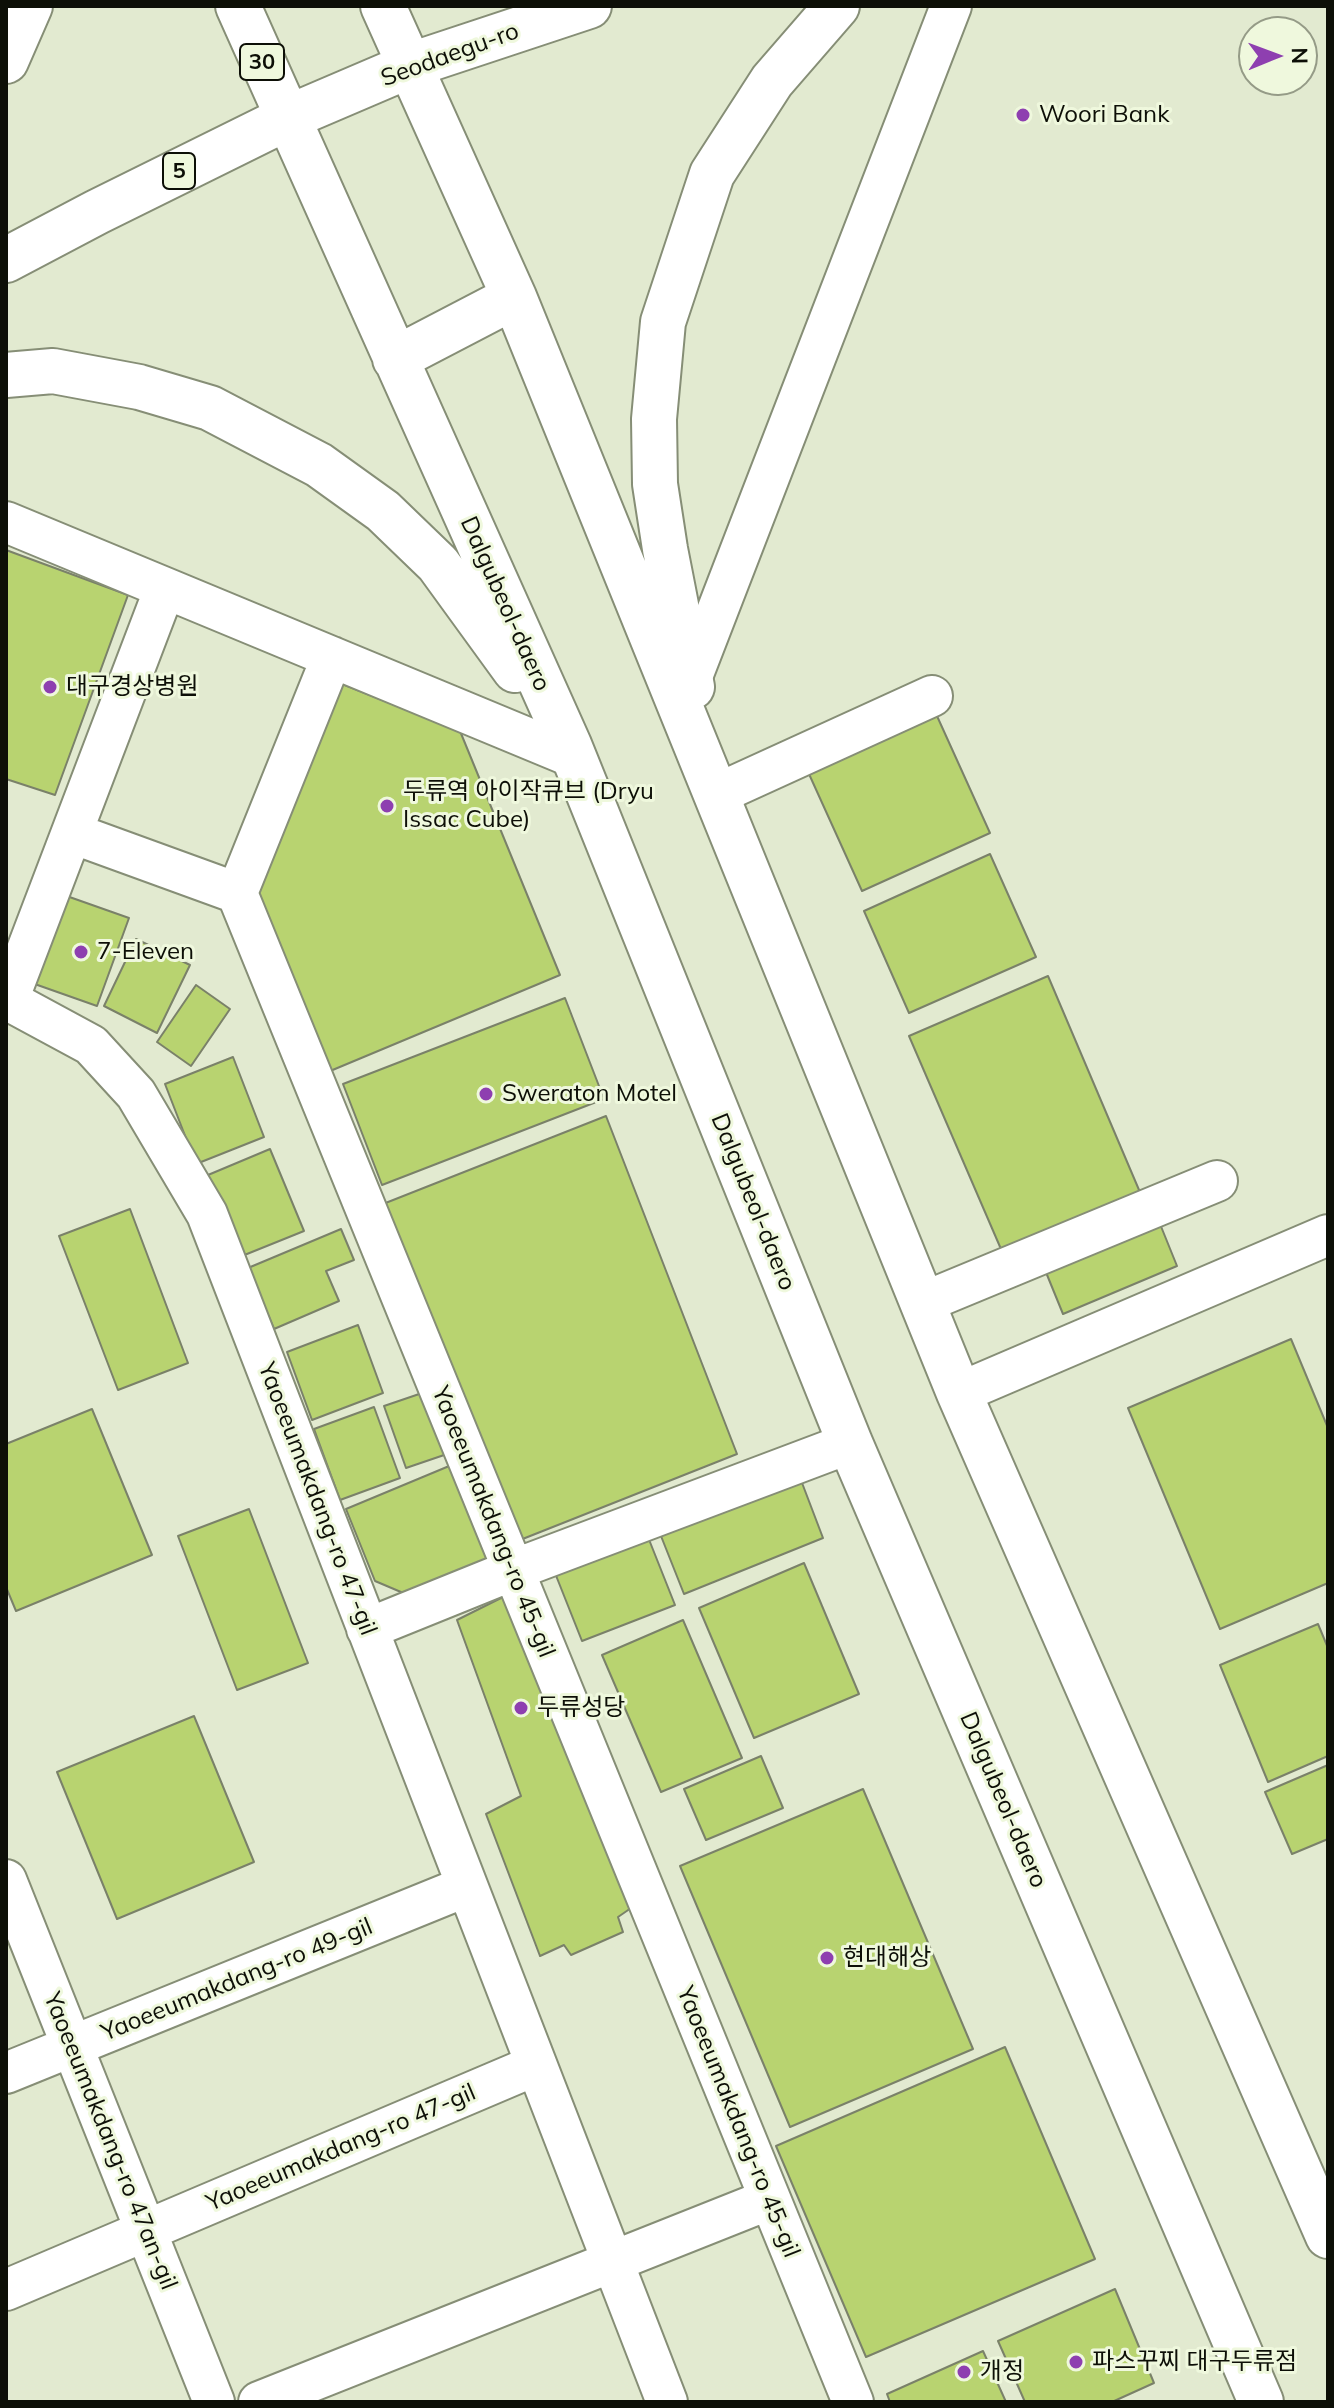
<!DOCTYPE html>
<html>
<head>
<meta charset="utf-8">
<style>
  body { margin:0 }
  #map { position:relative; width:1334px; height:2408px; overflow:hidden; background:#e2ead0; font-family:Mulish,sans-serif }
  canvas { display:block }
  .frame { position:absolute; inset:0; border:8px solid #0d0f07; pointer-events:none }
  .north { position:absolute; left:1238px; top:16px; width:80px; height:80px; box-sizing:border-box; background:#eff8dd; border:2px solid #959b87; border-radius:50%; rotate:89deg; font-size:22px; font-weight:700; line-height:32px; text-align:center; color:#0d0f07 }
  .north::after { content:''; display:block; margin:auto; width:28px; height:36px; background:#8e3fb0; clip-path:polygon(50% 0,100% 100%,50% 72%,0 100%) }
</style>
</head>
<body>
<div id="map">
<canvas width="1334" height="2408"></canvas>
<div class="frame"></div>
<div class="north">N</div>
</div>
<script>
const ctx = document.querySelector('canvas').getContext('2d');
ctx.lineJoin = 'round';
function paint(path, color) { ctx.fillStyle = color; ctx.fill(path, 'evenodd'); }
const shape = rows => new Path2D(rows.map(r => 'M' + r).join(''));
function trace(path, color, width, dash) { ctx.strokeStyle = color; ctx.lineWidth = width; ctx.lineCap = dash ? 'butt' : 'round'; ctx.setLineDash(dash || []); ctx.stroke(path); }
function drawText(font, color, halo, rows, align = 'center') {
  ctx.font = font + ' Mulish,"Noto Sans KR",sans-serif'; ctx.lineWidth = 6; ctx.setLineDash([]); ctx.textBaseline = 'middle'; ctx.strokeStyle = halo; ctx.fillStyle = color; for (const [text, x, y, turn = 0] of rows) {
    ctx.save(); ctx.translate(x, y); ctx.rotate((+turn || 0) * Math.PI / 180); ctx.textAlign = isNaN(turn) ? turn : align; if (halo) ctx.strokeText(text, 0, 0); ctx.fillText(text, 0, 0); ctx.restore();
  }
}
const building = shape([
  [6,550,128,595,55,795,6,779,6,550],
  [332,680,460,731,560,975,323,1074,253,881,332,680],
  [937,716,990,833,862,891,809,774,937,716],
  [990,854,1036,957,909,1013,864,911,990,854],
  [61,894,129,918,97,1006,29,982,61,894],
  [136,939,190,965,157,1033,104,1006,136,939],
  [1048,976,1145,1204,1007,1263,909,1036,1048,976],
  [196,985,230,1009,191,1066,157,1042,196,985],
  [565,998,604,1099,382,1185,343,1084,565,998],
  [233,1057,264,1137,196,1164,165,1084,233,1057],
  [606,1116,737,1454,515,1542,383,1204,606,1116],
  [270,1149,304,1231,242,1256,208,1175,270,1149],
  [130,1209,188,1363,118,1390,59,1236,130,1209],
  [1158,1219,1177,1266,1063,1314,1043,1265,1158,1219],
  [341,1229,354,1260,326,1271,339,1301,274,1329,248,1268,341,1229],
  [358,1325,383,1393,312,1420,287,1352,358,1325],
  [1291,1339,1328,1428,1328,1583,1220,1629,1128,1408,1291,1339],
  [428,1391,450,1453,406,1468,384,1406,428,1391],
  [374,1407,400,1478,340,1500,314,1429,374,1407],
  [92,1409,152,1555,16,1611,6,1587,6,1444,92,1409],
  [454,1464,493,1559,408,1595,375,1581,346,1509,454,1464],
  [799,1475,823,1538,684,1594,659,1531,799,1475],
  [249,1509,308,1663,237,1690,178,1536,249,1509],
  [646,1532,675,1605,582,1641,553,1568,646,1532],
  [804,1563,859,1694,754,1738,699,1608,804,1563],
  [507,1595,634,1906,618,1917,623,1932,571,1955,564,1945,540,1956,486,1814,521,1796,457,1620,507,1595],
  [683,1620,742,1758,661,1792,602,1655,683,1620],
  [1318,1624,1328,1648,1328,1756,1268,1782,1220,1665,1318,1624],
  [194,1716,254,1862,117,1919,57,1772,194,1716],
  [761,1756,783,1808,706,1840,684,1789,761,1756],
  [1328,1765,1328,1839,1292,1854,1265,1792,1328,1765],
  [863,1789,973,2049,790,2127,680,1866,863,1789],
  [1005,2047,1095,2259,866,2357,776,2146,1005,2047],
  [1115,2289,1154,2383,1112,2402,1025,2402,998,2341,1115,2289],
  [983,2351,1006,2402,890,2402,887,2394,983,2351]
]);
paint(building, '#b8d370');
trace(building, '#7a8169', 2);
const minor = shape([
  [6,522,573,757],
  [691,679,951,6],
  [715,795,932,696],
  [72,833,237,893,853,2402],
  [237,893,332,657],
  [6,999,91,1045,136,1094,207,1214,667,2402],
  [8,1000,165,588],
  [922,1303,1217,1181],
  [959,1393,1328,1235],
  [367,1629,513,1570,850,1443],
  [6,1880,214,2402],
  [6,2073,467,1886],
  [6,2290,536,2065],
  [259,2402,770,2199]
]);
const major = shape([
  [238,6,569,745,850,1443,1261,2402],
  [383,6,514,297,959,1393,1328,2236],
  [6,61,30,6],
  [6,260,97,212,287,118,411,65,589,6],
  [395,359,514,297],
  [6,375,53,371,139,387,210,408,319,465,383,511,438,564,515,670],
  [692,687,665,549,655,484,654,419,663,322,712,174,772,81,837,6]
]);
trace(minor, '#868e76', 44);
trace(major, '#868e76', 48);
trace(minor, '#fff', 40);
trace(major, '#fff', 44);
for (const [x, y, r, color] of [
  [1023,115,8,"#8e3fb0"],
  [50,687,8,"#8e3fb0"],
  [387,806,8,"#8e3fb0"],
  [81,952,8,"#8e3fb0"],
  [486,1094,8,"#8e3fb0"],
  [521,1708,8,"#8e3fb0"],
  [827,1958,8,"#8e3fb0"],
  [1076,2362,8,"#8e3fb0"],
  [964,2372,8,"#8e3fb0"]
]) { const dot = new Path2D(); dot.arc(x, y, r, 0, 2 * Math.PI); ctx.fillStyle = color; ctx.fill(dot); trace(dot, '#eff8dd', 3); }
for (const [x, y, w] of [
  [262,62,44],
  [179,171,32]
]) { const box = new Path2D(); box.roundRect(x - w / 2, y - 18, w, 36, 6); ctx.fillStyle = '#eff8dd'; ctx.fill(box); trace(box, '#0d0f07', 2); }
drawText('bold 22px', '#0d0f07', null, [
  ["30",262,62],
  ["5",179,171]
]);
drawText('24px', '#0d0f07', '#eff8dd', [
  ["Seodaegu-ro",450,55,-20],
  ["Dalgubeol-daero",505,604,66],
  ["Dalgubeol-daero",753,1202,68],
  ["Yaoeeumakdang-ro 47-gil",317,1499,69],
  ["Yaoeeumakdang-ro 45-gil",493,1522,68],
  ["Dalgubeol-daero",1003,1800,67],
  ["Yaoeeumakdang-ro 49-gil",237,1980,-22],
  ["Yaoeeumakdang-ro 45-gil",738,2122,68],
  ["Yaoeeumakdang-ro 47an-gil",110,2141,68],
  ["Yaoeeumakdang-ro 47-gil",341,2148,-23]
]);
drawText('24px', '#0d0f07', '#eff8dd', [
  ["Woori Bank",1039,115],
  ["대구경상병원",66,687],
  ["두류역 아이작큐브 (Dryu",403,792],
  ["Issac Cube)",403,820],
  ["7-Eleven",97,952],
  ["Sweraton Motel",502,1094],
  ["두류성당",537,1708],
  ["현대해상",843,1958],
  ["파스꾸찌 대구두류점",1092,2362],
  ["개정",980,2372]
], 'left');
</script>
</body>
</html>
